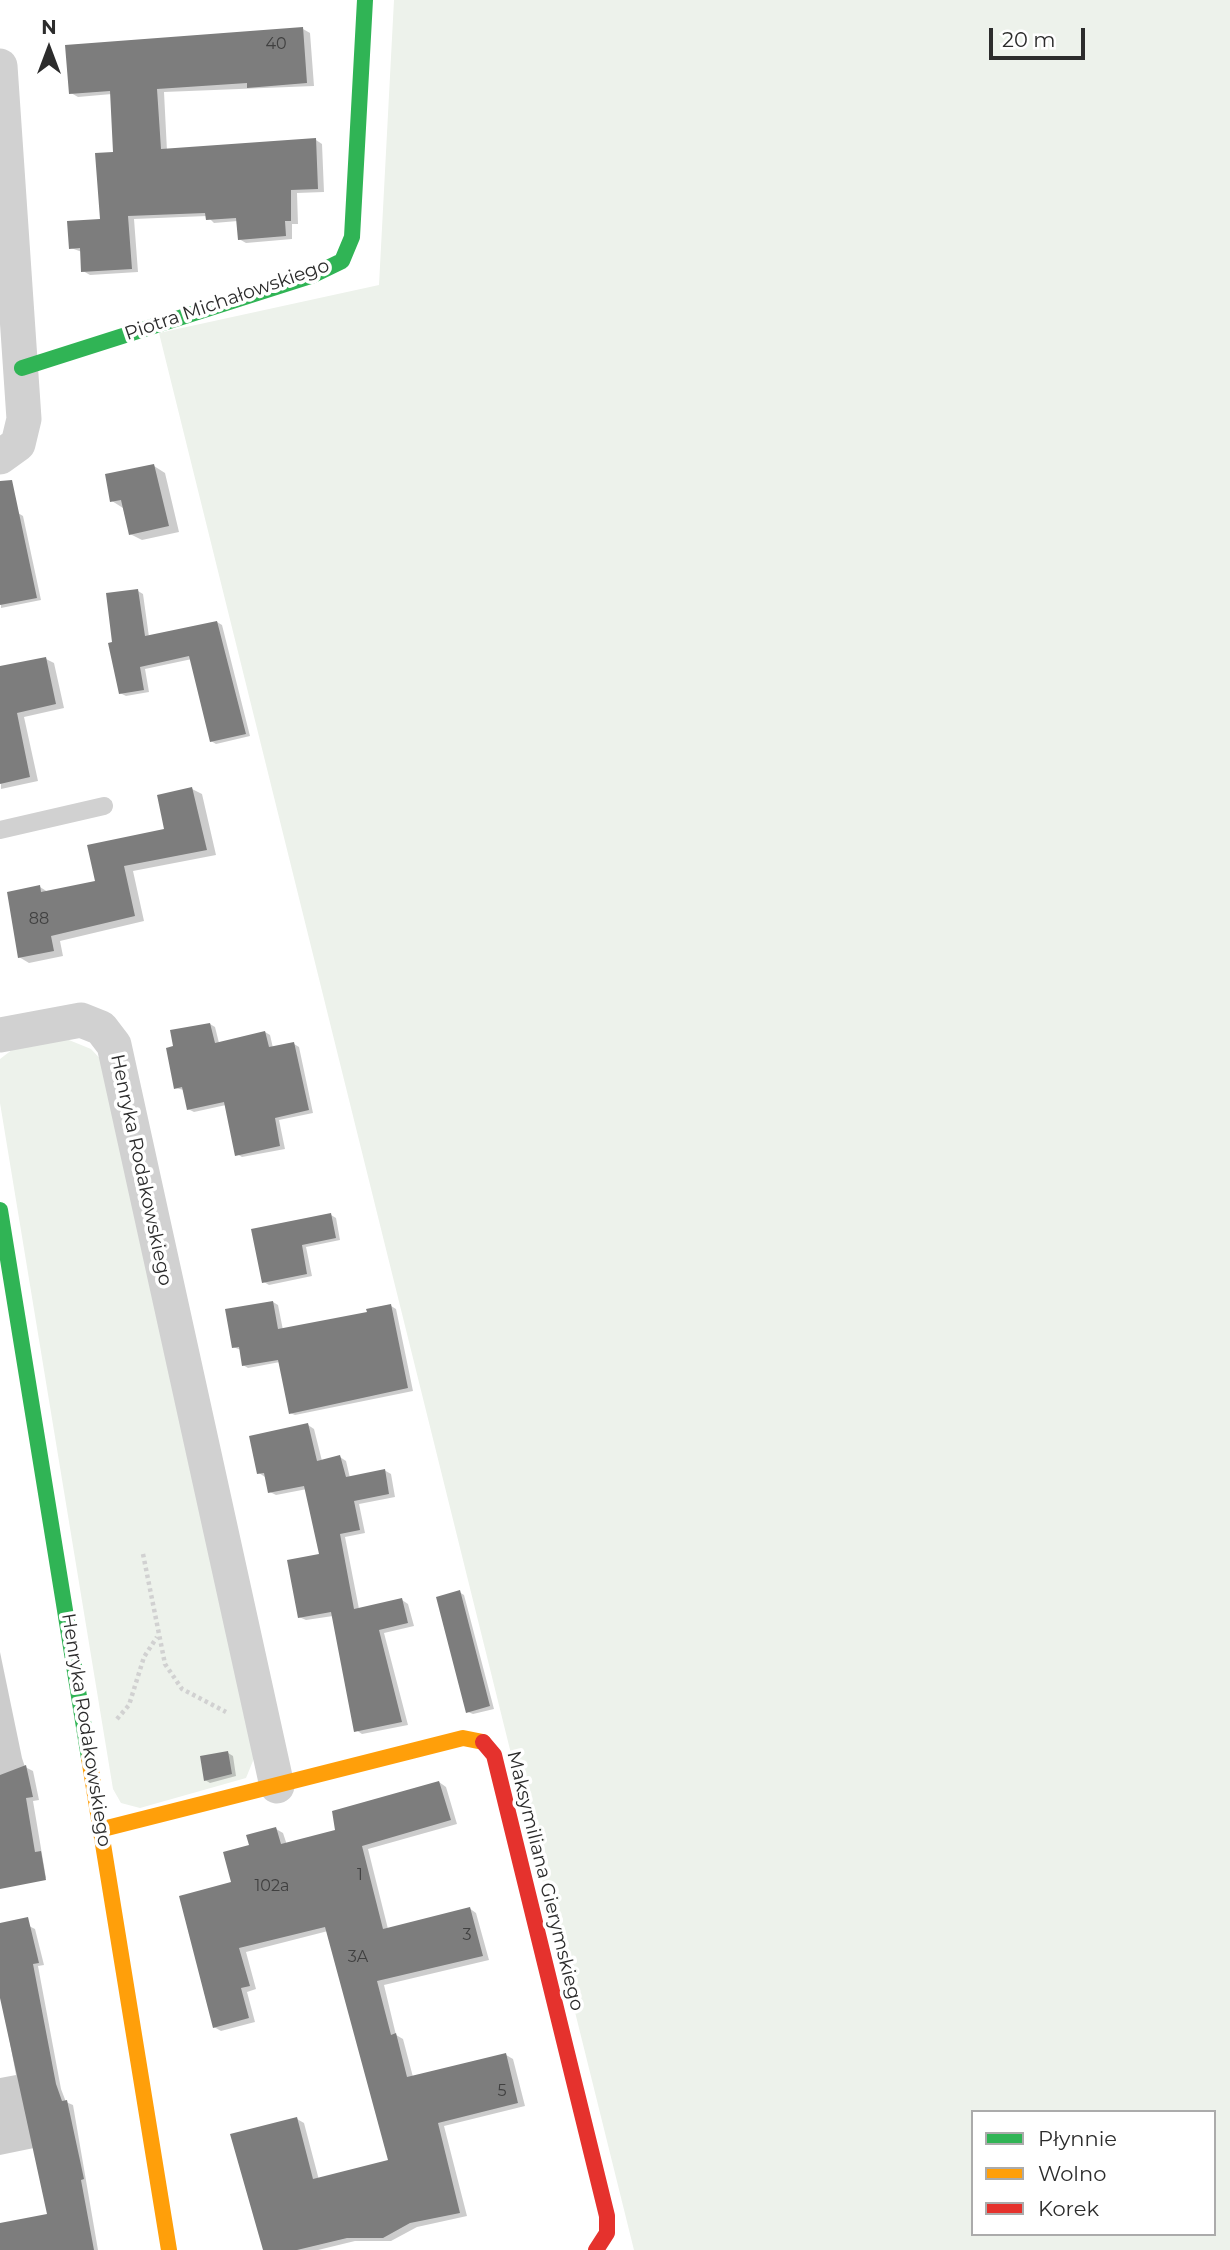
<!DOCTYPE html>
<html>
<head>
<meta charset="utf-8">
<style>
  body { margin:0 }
  #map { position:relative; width:1230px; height:2250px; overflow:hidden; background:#fff; font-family:Montserrat,sans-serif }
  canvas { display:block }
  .legend { position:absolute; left:971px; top:2110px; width:245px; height:126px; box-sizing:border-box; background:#fff; border:2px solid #ababab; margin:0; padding:9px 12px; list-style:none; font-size:21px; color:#2c2c2c }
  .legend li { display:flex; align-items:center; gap:14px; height:35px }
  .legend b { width:35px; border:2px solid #ababab }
  .north { position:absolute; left:14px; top:14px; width:70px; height:70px; -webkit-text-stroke:5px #fff; paint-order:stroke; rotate:0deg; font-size:19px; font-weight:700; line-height:28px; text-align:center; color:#2c2c2c }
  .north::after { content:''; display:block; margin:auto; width:24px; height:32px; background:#2c2c2c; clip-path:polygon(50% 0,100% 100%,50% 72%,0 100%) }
  .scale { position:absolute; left:989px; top:28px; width:96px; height:32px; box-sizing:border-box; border:4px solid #2c2c2c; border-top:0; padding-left:9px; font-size:21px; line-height:24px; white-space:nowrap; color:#2c2c2c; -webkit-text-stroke:5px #fff; paint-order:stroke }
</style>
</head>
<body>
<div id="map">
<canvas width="1230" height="2250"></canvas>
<ul class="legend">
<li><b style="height:9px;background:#30b455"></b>Płynnie</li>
<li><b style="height:9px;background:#ff9f0a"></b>Wolno</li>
<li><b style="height:9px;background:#e5322d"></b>Korek</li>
</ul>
<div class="north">N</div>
<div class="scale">20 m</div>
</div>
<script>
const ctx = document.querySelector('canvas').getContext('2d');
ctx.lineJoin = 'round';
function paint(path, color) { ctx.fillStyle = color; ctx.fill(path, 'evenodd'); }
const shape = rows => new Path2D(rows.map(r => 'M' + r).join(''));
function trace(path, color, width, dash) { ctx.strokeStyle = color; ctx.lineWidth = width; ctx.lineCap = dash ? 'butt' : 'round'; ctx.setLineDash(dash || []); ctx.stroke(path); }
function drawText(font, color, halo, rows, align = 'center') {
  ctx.font = font + ' Montserrat,sans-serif'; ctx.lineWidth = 7; ctx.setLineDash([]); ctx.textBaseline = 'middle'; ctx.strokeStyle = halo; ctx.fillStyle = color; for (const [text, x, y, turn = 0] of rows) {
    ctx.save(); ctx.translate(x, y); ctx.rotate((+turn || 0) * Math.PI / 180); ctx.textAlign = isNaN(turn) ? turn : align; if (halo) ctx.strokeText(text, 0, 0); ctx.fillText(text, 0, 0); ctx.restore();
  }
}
paint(shape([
  [394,0,1230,0,1230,2250,634,2250,159,333,379,285],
  [973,2112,1214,2112,1214,2234,973,2234],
  [64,1038,91,1049,107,1066,255,1756,246,1778,140,1808,121,1803,113,1789,0,1103,0,1059,17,1046]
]), '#edf2eb');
paint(shape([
  [303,29,310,33,314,86,164,92,167,151,316,140,322,144,324,192,297,193,298,224,292,224,292,239,246,243,239,239,238,221,214,223,207,216,134,219,138,272,90,275,83,271,82,252,71,248,102,221,115,154,112,94,78,97,71,93],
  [154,466,165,473,179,532,142,540,130,534,123,508,112,501],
  [18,513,23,516,41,600,1,608,0,517],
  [138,591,143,594,149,637,217,622,222,625,250,736,216,744,211,741,192,659,145,669,149,692,126,696,120,693,114,643],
  [46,659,54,663,64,708,24,717,38,781,1,789,0,668],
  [192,789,202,794,216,855,133,871,144,921,60,941,63,956,29,963,19,957,40,887,48,892,97,882,166,830],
  [210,1024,215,1027,219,1043,265,1032,270,1035,273,1048,294,1044,299,1047,313,1113,279,1120,285,1149,242,1157,237,1154,226,1105,194,1112,188,1109,184,1090,175,1088,175,1047],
  [331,1215,336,1218,340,1240,306,1247,312,1276,269,1285,264,1282],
  [273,1302,278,1305,283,1330,369,1314,391,1306,396,1309,413,1391,295,1415,290,1413,280,1362,248,1368,243,1365,241,1350,233,1347],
  [308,1425,314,1429,322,1461,340,1457,346,1461,350,1478,384,1470,391,1474,395,1497,359,1504,365,1533,345,1537,359,1609,402,1600,408,1604,414,1626,384,1633,408,1725,362,1734,356,1730,333,1616,306,1620,299,1617,321,1556,307,1489,276,1495,270,1492,265,1477,259,1473],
  [459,1592,464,1595,494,1709,473,1714,468,1712],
  [0,1652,22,1758,25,1767,33,1771,39,1800,33,1801,46,1878,0,1877],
  [228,1753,233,1756,236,1776,210,1783,205,1780],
  [439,1782,446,1787,457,1824,368,1849,388,1929,469,1908,476,1913,489,1960,384,1985,396,2035,403,2039,413,2077,506,2055,513,2059,525,2106,444,2126,467,2216,417,2227,391,2241,355,2241,318,2250,264,2250,297,2119,304,2123,319,2180,390,2162,328,1931,246,1952,256,1989,247,1992,255,2022,221,2031,214,2027,233,1884,251,1846,276,1829,283,1833,287,1845,337,1831],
  [29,1926,35,1929,44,1965,38,1966,61,2089,66,2102,73,2105,98,2250,0,2250,0,2225,49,2215,34,2148,0,2155,0,2078,16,2075,0,1989,0,1932]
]), '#0003');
paint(shape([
  [303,27,307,83,247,88,247,83,157,89,161,149,316,138,318,189,291,190,291,221,285,221,286,236,238,240,236,218,206,220,205,213,128,216,132,269,81,272,80,248,69,249,67,221,100,219,95,153,113,152,110,91,69,94,65,45],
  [154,464,169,526,129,535,121,500,110,502,105,474],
  [12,480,37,598,0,605,0,481],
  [138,589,145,636,217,621,246,734,210,742,189,656,140,667,144,690,119,694,108,643,112,642,106,593],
  [46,657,56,704,17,713,30,777,0,784,0,666],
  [192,787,207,850,124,866,135,916,51,936,54,951,18,958,7,892,40,885,41,892,95,881,87,845,164,829,157,795],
  [210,1023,215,1043,265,1031,269,1047,294,1042,309,1110,275,1118,280,1146,235,1156,224,1102,187,1110,182,1087,174,1089,166,1048,173,1046,170,1030],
  [331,1213,336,1238,302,1245,307,1274,262,1283,251,1229],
  [273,1301,278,1329,367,1312,366,1309,391,1304,408,1388,289,1414,278,1360,242,1366,239,1347,232,1348,225,1309],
  [308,1423,317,1461,340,1455,346,1477,385,1469,389,1494,354,1501,360,1530,340,1534,354,1609,402,1598,408,1623,379,1630,402,1722,354,1732,331,1612,298,1618,287,1560,319,1554,304,1486,268,1493,264,1473,257,1474,249,1436],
  [460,1590,490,1706,466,1713,436,1597],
  [228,1751,232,1774,204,1781,200,1756],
  [26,1765,33,1797,26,1798,35,1852,41,1851,46,1880,0,1889,0,1775],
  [439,1781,451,1820,362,1846,383,1929,470,1907,483,1956,377,1981,391,2035,396,2033,407,2077,506,2053,518,2103,438,2123,460,2213,410,2223,383,2238,347,2238,297,2250,263,2250,230,2134,297,2117,313,2179,388,2160,325,1927,239,1948,250,1986,241,1988,249,2018,213,2028,179,1896,231,1882,223,1852,249,1845,246,1835,276,1827,281,1844,335,1830,332,1811],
  [28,1917,39,1963,33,1964,56,2084,62,2101,67,2100,84,2179,81,2180,94,2250,0,2250,0,2223,47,2214,0,1998,0,1923]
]), '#7d7d7d');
trace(shape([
  [143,1554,165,1664,182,1689,226,1712],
  [117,1719,129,1705,144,1657,157,1637]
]), '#d1d1d1', 4.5, [3.5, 3.5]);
trace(shape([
  [0,830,104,806]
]), '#d1d1d1', 18);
trace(shape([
  [0,66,24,419,18,444,0,457],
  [0,1035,81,1020,101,1028,114,1045,277,1786]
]), '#d1d1d1', 35);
trace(shape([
  [22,368,311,276,342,261,352,237,365,0],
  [0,1210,89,1758]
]), '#30b455', 16);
trace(shape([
  [89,1758,169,2250],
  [103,1829,463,1738,483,1742]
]), '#ff9f0a', 16);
trace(shape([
  [483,1742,494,1755,607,2216,607,2233,596,2250]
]), '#e5322d', 16);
drawText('16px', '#404040', null, [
  ["40",276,44],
  ["88",39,919],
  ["1",360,1875],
  ["102a",272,1886],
  ["3",467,1935],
  ["3A",358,1957],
  ["5",502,2091]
]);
drawText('19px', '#2c2c2c', '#fff', [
  ["Piotra Michałowskiego",227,300,-19],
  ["Henryka Rodakowskiego",141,1170,78],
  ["Henryka Rodakowskiego",86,1730,81],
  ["Maksymiliana Gierymskiego",545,1881,76]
]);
</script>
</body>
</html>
